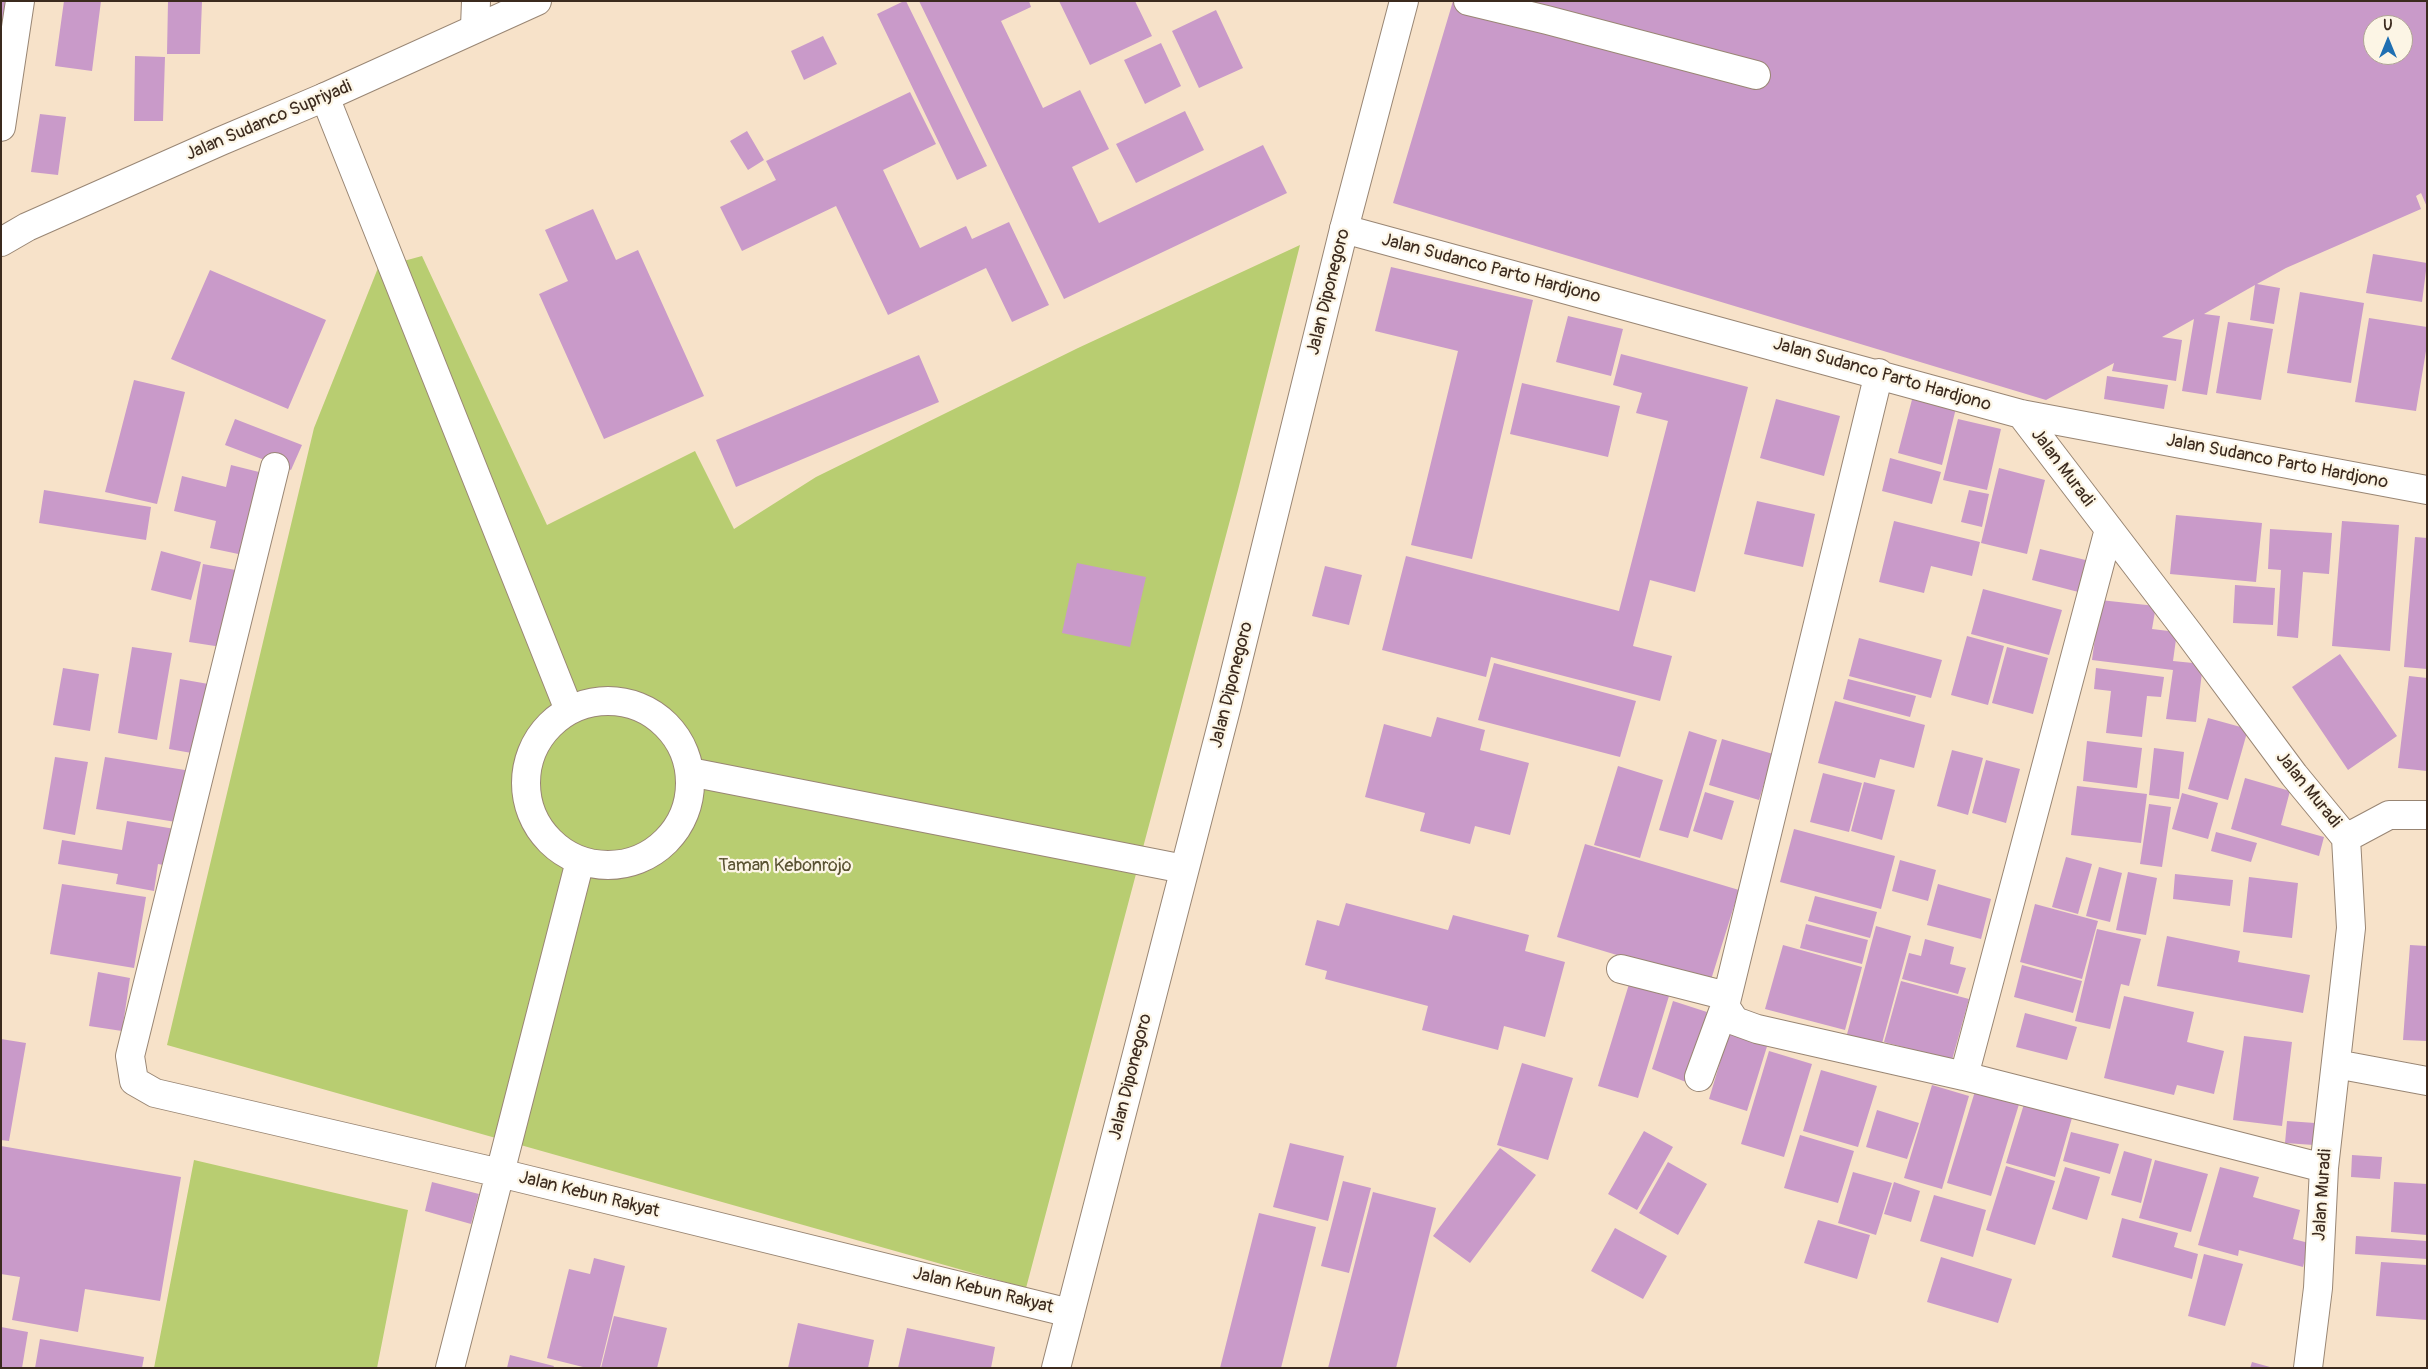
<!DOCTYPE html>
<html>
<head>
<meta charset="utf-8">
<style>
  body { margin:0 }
  #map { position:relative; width:2428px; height:1369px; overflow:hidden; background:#f7e2c9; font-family:Pangolin,sans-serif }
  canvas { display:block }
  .frame { position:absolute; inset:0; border:2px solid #3b2a1e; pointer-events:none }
  .north { position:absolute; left:2363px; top:15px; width:50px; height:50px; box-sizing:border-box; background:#fcf5e5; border:1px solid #afa495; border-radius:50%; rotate:0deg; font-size:14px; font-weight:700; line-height:20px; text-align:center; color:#3b2a1e }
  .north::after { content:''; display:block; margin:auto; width:18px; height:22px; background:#1f6fb2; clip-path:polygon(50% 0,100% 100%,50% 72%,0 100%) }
</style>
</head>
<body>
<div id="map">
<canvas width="2428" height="1369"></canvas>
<div class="frame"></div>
<div class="north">U</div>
</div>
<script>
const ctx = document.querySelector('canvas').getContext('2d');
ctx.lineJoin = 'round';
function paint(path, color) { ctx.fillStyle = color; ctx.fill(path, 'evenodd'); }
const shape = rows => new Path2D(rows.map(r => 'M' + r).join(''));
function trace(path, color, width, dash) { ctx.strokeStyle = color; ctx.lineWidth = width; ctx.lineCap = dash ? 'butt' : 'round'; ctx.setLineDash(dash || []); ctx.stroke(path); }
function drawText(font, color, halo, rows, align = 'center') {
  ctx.font = font + ' Pangolin,sans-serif'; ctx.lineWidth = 4.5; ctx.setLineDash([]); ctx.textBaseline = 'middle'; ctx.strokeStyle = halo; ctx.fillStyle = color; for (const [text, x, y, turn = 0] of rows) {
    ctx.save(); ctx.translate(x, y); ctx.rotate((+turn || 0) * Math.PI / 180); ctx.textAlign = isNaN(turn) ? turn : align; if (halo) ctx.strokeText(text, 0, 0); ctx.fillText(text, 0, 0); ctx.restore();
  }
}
paint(shape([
  [1300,245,1238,490,1026,1288,167,1045,314,428,378,268,422,256,547,525,695,451,734,529,816,477,1078,348],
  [194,1160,408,1210,377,1368,154,1368]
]), '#b8cd71');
paint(shape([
  [1,1,10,1,9,20,1,20],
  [64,1,101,1,92,71,55,66],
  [168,1,202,1,200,54,167,54],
  [904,1,906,1,987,166,957,180,877,14],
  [919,1,1029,1,1031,7,1001,21,1043,108,1080,90,1109,149,1072,167,1099,223,1263,145,1287,193,1064,299],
  [1059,1,1135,1,1152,36,1090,65],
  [1453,1,2427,1,2427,207,2421,193,2416,196,2421,209,2286,268,2257,284,2280,288,2274,324,2250,320,2255,285,2204,314,2220,316,2207,395,2182,391,2194,319,2162,337,2182,340,2176,381,2112,371,2114,363,2046,400,1393,203],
  [2373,25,2403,25,2403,55,2373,55],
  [1216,10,1243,68,1199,88,1172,31],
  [823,36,837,64,804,80,791,51],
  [1161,43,1181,86,1145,104,1124,60],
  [135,56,165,57,163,121,134,121],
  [910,92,936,144,883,170,920,248,966,226,972,239,1009,222,1049,305,1012,322,986,268,888,315,836,206,742,251,720,207,776,180,766,161],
  [1185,111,1204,150,1136,183,1116,144],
  [40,114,66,117,58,175,31,172],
  [747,131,764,160,748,170,730,141],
  [593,209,616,260,638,250,704,396,604,439,539,294,568,281,545,230],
  [2373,254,2427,263,2422,302,2366,293],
  [1391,267,1533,300,1472,559,1411,545,1458,351,1375,331],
  [210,270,326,320,288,409,171,359],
  [2300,292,2364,303,2351,383,2287,373],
  [1568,316,1623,329,1611,376,1556,362],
  [2369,318,2427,327,2427,345,2416,411,2355,402],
  [2228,322,2273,329,2261,400,2216,393],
  [1621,354,1748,387,1695,592,1650,580,1633,646,1672,656,1660,701,1491,657,1486,677,1382,650,1406,556,1619,611,1668,421,1636,413,1642,393,1613,385],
  [919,355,939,402,736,487,716,440],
  [2107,376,2168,385,2164,409,2104,399],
  [134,380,185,392,157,504,105,492],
  [1522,383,1620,406,1608,457,1510,434],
  [1914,392,1957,404,1942,465,1898,453],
  [1776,399,1840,416,1824,476,1760,458],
  [235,419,302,445,291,470,225,445],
  [1958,419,2001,429,1987,490,1943,480],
  [1890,458,1941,472,1932,504,1882,491],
  [231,465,263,473,243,555,210,548,216,521,174,511,182,476,226,487],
  [1999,468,2045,480,2027,554,1981,543],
  [44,490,151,507,146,540,39,523],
  [1969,490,1989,494,1982,527,1961,522],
  [1757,501,1815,514,1803,567,1744,554],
  [2176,515,2262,523,2256,582,2170,574],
  [1894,521,1980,542,1972,576,1931,566,1924,593,1879,582],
  [2342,521,2399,525,2390,651,2332,646],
  [2270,529,2332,533,2329,574,2303,572,2298,638,2277,636,2281,570,2268,569],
  [2415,537,2427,538,2427,669,2404,667],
  [2040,549,2098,563,2090,595,2032,580],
  [161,551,201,562,191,600,151,590],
  [1077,563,1146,577,1130,647,1062,633],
  [203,564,241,571,228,648,189,642],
  [1325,566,1362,575,1349,625,1312,616],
  [2235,585,2275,588,2273,625,2233,623],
  [1983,589,2062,610,2049,655,1971,634],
  [2100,600,2156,606,2152,629,2177,632,2173,661,2203,664,2196,722,2166,719,2173,670,2092,660],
  [1967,636,2004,646,1988,705,1951,695],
  [1859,638,1942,660,1931,698,1849,676],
  [132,647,172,653,157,740,118,733],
  [2007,647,2048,658,2033,714,1992,703],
  [2340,654,2397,736,2348,770,2292,687],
  [1494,663,1636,701,1620,757,1478,720],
  [63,668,99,674,90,731,53,725],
  [2096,668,2164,677,2161,697,2147,696,2142,737,2106,733,2111,691,2094,689],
  [2409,676,2427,678,2427,771,2398,768],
  [180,679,214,685,203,755,169,749],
  [1848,679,1916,696,1910,717,1843,699],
  [1835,701,1925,725,1914,768,1880,759,1875,778,1818,763],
  [1437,717,1485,730,1480,750,1529,763,1510,835,1475,826,1470,844,1420,831,1425,813,1365,797,1384,724,1431,737],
  [2208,718,2248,729,2228,800,2188,789],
  [1689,731,1717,740,1688,838,1659,830],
  [1722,739,1773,754,1759,800,1709,785],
  [2087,741,2142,748,2137,788,2083,781],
  [2154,748,2184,752,2179,799,2149,795],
  [1952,750,1983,758,1968,815,1937,806],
  [55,757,88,762,75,835,43,829],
  [105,757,191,771,182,823,96,809],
  [1986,760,2020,769,2006,823,1972,813],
  [1618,766,1663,780,1640,858,1594,845],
  [1823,773,1862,783,1849,832,1810,822],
  [2245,778,2290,791,2281,825,2324,837,2319,856,2231,829],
  [1864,782,1895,790,1882,840,1851,831],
  [2077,786,2147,794,2141,843,2071,835],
  [1705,792,1734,801,1722,840,1693,831],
  [2182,793,2218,803,2208,839,2172,829],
  [2149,804,2171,807,2162,867,2140,864],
  [127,821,181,830,174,867,158,864,154,891,116,884,118,874,58,864,62,840,122,850],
  [1794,829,1895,856,1881,909,1780,882],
  [2216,832,2257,843,2251,862,2211,851],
  [1585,844,1739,890,1710,983,1557,937],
  [2066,857,2092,864,2078,914,2052,907],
  [1900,860,1936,870,1928,901,1892,891],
  [2099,867,2122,873,2110,922,2086,916],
  [2128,872,2157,878,2146,935,2116,930],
  [2175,874,2233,880,2230,906,2173,899],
  [2249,877,2298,883,2292,938,2243,932],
  [62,884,146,897,134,968,50,954],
  [1938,884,1991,899,1981,939,1927,925],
  [1815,896,1877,912,1870,938,1808,921],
  [1346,903,1448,930,1453,915,1529,935,1525,951,1565,962,1545,1037,1504,1026,1498,1050,1422,1030,1428,1006,1325,979,1327,971,1305,965,1317,920,1339,926],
  [2035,904,2098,921,2082,979,2020,962],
  [1806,924,1868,940,1862,964,1800,948],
  [1876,926,1911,936,1881,1047,1846,1038],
  [2097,929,2141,939,2129,986,2121,984,2110,1029,2075,1021],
  [2167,936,2240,951,2238,962,2310,975,2303,1013,2157,986],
  [1925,939,1954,947,1950,964,1966,968,1958,994,1902,979,1909,953,1921,956],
  [1783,945,1862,967,1845,1030,1765,1009],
  [2410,945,2427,946,2427,1041,2403,1040],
  [2022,965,2082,981,2073,1013,2014,997],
  [98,972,130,978,122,1031,89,1026],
  [1901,981,1969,999,1952,1060,1884,1042],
  [1629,984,1669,996,1638,1098,1598,1086],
  [2124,996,2194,1012,2187,1042,2224,1051,2214,1094,2177,1085,2174,1095,2104,1078],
  [1673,1001,1707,1012,1686,1082,1652,1069],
  [2025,1013,2077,1027,2067,1060,2016,1047],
  [1730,1029,1769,1040,1747,1111,1709,1099],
  [2244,1036,2292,1042,2282,1126,2233,1120],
  [1,1039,26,1043,9,1141,1,1140],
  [1769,1051,1812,1064,1784,1157,1741,1144],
  [1522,1063,1573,1078,1548,1160,1497,1145],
  [1821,1070,1877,1086,1858,1147,1803,1131],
  [1932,1085,1969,1096,1942,1189,1904,1178],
  [1976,1088,2020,1101,1991,1196,1947,1183],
  [2024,1104,2072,1118,2055,1177,2006,1163],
  [1877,1110,1919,1123,1907,1159,1866,1147],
  [2287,1121,2315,1123,2314,1145,2285,1143],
  [1644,1131,1673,1147,1637,1210,1608,1194],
  [2071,1132,2119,1144,2110,1174,2063,1161],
  [1800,1135,1854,1151,1838,1203,1784,1188],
  [1290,1143,1344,1156,1328,1221,1273,1207],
  [1,1146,181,1177,160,1301,85,1289,78,1332,12,1320,20,1277,1,1274],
  [1500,1148,1536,1175,1470,1263,1433,1236],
  [2124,1151,2152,1159,2141,1203,2111,1195],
  [2352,1155,2382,1157,2380,1179,2351,1177],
  [2155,1160,2208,1174,2191,1232,2139,1218],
  [1668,1162,1707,1184,1678,1235,1639,1213],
  [2006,1166,2055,1181,2035,1245,1986,1230],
  [2065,1167,2100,1177,2087,1220,2052,1209],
  [2220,1167,2259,1177,2253,1197,2300,1210,2293,1239,2309,1243,2303,1267,2239,1250,2238,1256,2198,1245],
  [1853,1172,1892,1183,1876,1235,1838,1223],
  [1343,1181,1371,1188,1349,1273,1321,1266],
  [432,1182,479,1194,471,1224,425,1211],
  [1894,1182,1920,1191,1911,1222,1884,1214],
  [2394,1182,2427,1184,2427,1235,2391,1232],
  [1373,1192,1436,1208,1396,1368,1328,1368],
  [1934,1195,1986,1210,1973,1257,1920,1241],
  [1259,1213,1316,1227,1281,1368,1220,1368],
  [2122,1218,2178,1233,2174,1247,2198,1254,2192,1279,2112,1257],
  [1818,1220,1870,1235,1857,1279,1804,1263],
  [1615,1228,1667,1256,1643,1299,1591,1271],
  [2356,1236,2427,1241,2427,1259,2355,1254],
  [2204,1254,2243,1264,2225,1326,2188,1316],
  [1941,1257,2012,1279,1998,1323,1927,1302],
  [594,1258,625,1266,600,1368,587,1368,547,1358,569,1269,590,1274],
  [2381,1262,2427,1265,2427,1320,2376,1316],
  [614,1316,667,1328,657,1368,601,1368],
  [798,1323,874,1340,868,1368,788,1368],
  [1,1327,28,1332,22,1368,1,1368],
  [907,1328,995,1347,991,1368,898,1368],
  [40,1339,144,1357,142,1368,35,1368],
  [510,1355,554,1366,553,1368,507,1368],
  [2252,1362,2270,1367,2270,1368,2250,1368]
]), '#c99ac9');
const minor = shape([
  [1468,1,1547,20,1756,75],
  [475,27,476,1],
  [325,97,569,710],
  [1,127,20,1],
  [1344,229,2021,414,2427,490],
  [2021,414,2190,635,2294,775,2346,838,2351,928,2324,1168,2318,1288,2308,1368],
  [275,467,130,1056,134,1081,155,1093,500,1173,1070,1313],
  '526 783a82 82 0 1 1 164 0a82 82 0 1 1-164 0Z',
  [690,772,1184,869],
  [2346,838,2389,815,2427,815],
  [1621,969,1727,996],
  [1725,1006,1735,1021,1757,1029,1964,1076,2324,1168],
  [2336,1064,2427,1081],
  [1964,1076,2109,529],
  [1699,1077,1725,1006,1879,373],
  [450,1368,580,861]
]);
const major = shape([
  [1,242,27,227,221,141,325,97,537,1],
  [1056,1368,1227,705,1344,229,1404,1]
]);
trace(minor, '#998674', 30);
trace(major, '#998674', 30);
trace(minor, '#fff', 28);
trace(major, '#fff', 28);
drawText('18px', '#3b2a1e', '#fcf5e5', [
  ["Jalan Sudanco Supriyadi",269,121,-23],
  ["Jalan Sudanco Parto Hardjono",1491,269,15],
  ["Jalan Diponegoro",1329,292,-76],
  ["Jalan Sudanco Parto Hardjono",1882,375,16],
  ["Jalan Sudanco Parto Hardjono",2277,462,11],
  ["Jalan Muradi",2062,468,53],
  ["Jalan Diponegoro",1232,685,-76],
  ["Jalan Muradi",2308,790,51],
  ["Jalan Diponegoro",1131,1077,-76],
  ["Jalan Kebun Rakyat",589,1195,14],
  ["Jalan Muradi",2323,1195,-86],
  ["Jalan Kebun Rakyat",983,1291,14]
]);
drawText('18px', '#5a5333', '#fcf5e5', [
  ["Taman Kebonrojo",785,866]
]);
</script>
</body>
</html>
